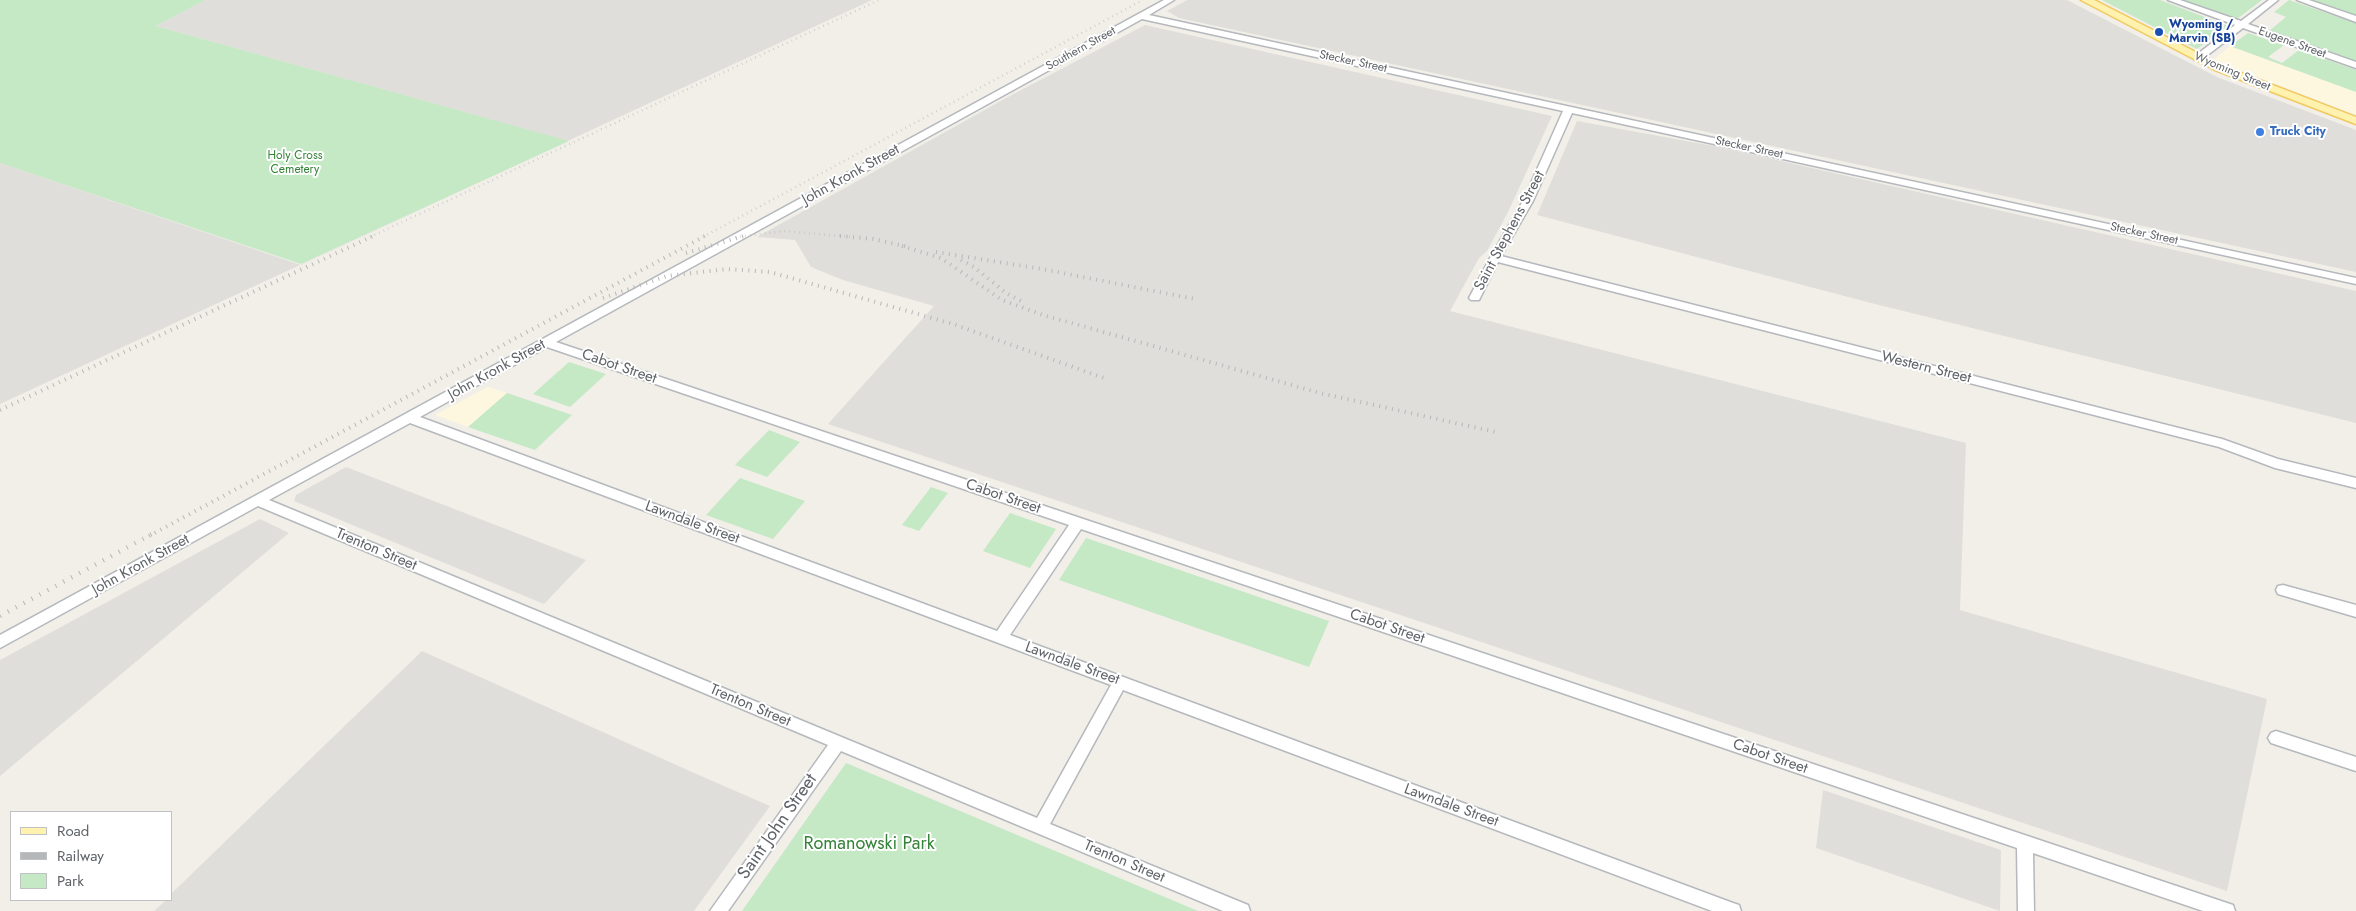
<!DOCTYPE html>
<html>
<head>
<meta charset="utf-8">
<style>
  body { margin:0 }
  #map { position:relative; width:2356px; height:911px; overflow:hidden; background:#f1efe8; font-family:Jost,sans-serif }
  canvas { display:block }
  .legend { position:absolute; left:10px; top:811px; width:162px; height:90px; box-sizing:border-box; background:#fff; border:1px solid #bfc1c3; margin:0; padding:6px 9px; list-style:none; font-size:15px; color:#5f6368 }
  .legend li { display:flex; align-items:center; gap:10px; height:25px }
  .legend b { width:25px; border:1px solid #bfc1c3 }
</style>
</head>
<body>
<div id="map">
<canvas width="2356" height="911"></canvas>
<ul class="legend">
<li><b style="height:6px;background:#fff2af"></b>Road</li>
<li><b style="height:6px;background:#b6b7b8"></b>Railway</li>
<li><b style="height:14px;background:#c5e8c5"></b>Park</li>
</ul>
</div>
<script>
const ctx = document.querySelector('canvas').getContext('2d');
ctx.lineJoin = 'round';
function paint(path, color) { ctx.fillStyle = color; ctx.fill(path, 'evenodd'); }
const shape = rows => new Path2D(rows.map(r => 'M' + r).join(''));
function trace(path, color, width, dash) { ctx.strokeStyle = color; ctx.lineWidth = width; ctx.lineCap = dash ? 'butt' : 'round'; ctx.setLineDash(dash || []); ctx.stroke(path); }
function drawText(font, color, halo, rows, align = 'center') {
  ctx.font = font + ' Jost,sans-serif'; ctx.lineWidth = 4; ctx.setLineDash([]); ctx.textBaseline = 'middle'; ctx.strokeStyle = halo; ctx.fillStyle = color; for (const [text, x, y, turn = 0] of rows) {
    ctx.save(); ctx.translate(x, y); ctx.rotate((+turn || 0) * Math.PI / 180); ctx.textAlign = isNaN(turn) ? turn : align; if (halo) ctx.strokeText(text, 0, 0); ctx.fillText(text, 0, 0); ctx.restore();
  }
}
paint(shape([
  [2230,46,2356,92,2356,115,2213,60],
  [488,387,507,393,468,427,435,415]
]), '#fef7e0');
paint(shape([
  [205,0,872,0,0,404,0,163,301,265,568,141,156,26],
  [1187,0,2067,0,2217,77,2356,130,2356,272,1179,18,1167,11],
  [1145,25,1552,116,1509,210,1487,251,1479,258,1450,311,1966,443,1960,610,2267,699,2227,891,828,424,934,306,843,280,811,267,795,240,757,237,1006,98],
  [1577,121,1719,147,2356,291,2356,423,1871,303,1537,215],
  [346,467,586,560,544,604,294,501,296,495],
  [260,519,289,533,0,776,0,660],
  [422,651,701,776,770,806,694,911,154,911,166,900,171,900,171,894],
  [1823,790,2001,850,2000,911,1816,848]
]), '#e0deda');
paint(shape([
  [0,0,205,0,156,26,569,141,301,264,0,163],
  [2102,0,2160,0,2228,26,2197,49],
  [2182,0,2262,0,2237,19],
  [2289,0,2356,23,2356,62,2269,31,2286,17,2274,12],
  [2312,0,2356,0,2356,15],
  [2248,33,2284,45,2268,57,2282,63,2299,50,2356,70,2356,92,2230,46],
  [569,362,606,374,570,407,533,394],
  [507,393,572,415,535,450,468,427],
  [769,430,800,442,767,477,735,465],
  [740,478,805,501,773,539,706,515],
  [931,487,948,493,919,531,902,525],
  [1010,513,1056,529,1030,568,983,551],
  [1086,538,1329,621,1309,667,1059,580],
  [846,763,1198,911,742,911]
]), '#c5e8c5');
const minor = shape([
  [1164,0,1174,0,1149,15,2356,278,2356,284,1572,113,1533,201,1501,256,2222,439,2278,459,2356,478,2356,488,2275,468,2219,447,1498,262,1479,300,1471,300,1469,298,1490,258,1523,201,1563,111,1142,19,556,342,2227,903,2233,905,2235,911,2203,911,2033,853,2034,911,2018,911,2017,848,1081,529,1010,635,1733,903,1739,905,1741,911,1712,911,1123,690,1050,824,1248,905,1250,911,1223,911,841,751,728,911,710,911,828,745,258,506,0,648,0,635,1164,0],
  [547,347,1069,525,997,631,420,417,547,347],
  [410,423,1111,685,1037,818,269,500,410,423],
  [2168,0,2180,0,2241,21,2269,0,2278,0,2248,24,2356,62,2356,68,2243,28,2201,60,2195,60,2195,56,2235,25,2168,0],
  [2297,0,2309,0,2356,16,2356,22,2297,0],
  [2283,585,2356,605,2356,617,2278,594,2276,590,2278,586,2283,585],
  [2276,731,2356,757,2356,771,2271,743,2268,738,2271,733,2276,731]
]);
const major = shape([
  [2081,0,2094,0,2223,66,2356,117,2356,124,2215,70,2081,0]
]);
trace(minor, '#b5b8bc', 3);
trace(major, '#f2c960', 3);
paint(minor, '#fff');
paint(major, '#fff2af');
trace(shape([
  [370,237,879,0],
  [703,237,1143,0],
  [735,237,784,231,854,237]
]), '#b6b7b8', 2.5, [0.5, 4.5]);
trace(shape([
  [840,236,873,239,909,247],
  [902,246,941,258,1002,300,1043,315,1320,393,1496,432],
  [936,252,1042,269,1195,299],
  [686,253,744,236],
  [961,260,974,267,1006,293,1025,303],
  [603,298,667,276,727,269,770,272,953,324,1104,378],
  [0,410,373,236],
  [149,536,705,236]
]), '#b6b7b8', 4, [1, 5.5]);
trace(shape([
  [0,616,152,534]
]), '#b6b7b8', 4.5, [1, 8]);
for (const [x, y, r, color] of [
  [2159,32,5,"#1a4fb4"],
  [2260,132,5,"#3f7fe0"]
]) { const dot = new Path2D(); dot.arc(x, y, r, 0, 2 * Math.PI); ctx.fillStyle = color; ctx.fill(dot); trace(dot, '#fff', 2); }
drawText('bold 12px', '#164399', '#fff', [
  ["Wyoming /",2169,25],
  ["Marvin (SB)",2169,39]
], 'left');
drawText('12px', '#5f6368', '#fff', [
  ["Eugene Street",2292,43,20],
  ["Southern Street",1081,49,-29],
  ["Stecker Street",1353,62,12],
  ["Wyoming Street",2232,72,23],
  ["Stecker Street",1749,148,12],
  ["Stecker Street",2144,234,12]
]);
drawText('bold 12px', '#366cbe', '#fff', [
  ["Truck City",2270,132]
], 'left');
drawText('12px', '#348238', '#fff', [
  ["Holy Cross",295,156],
  ["Cemetery",295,170]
]);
drawText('15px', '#5f6368', '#fff', [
  ["John Kronk Street",851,175,-29],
  ["Saint Stephens Street",1510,231,-62],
  ["Cabot Street",619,367,19],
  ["Western Street",1926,368,14],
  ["John Kronk Street",497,370,-29],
  ["Cabot Street",1003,497,19],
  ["Lawndale Street",692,523,20],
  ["Trenton Street",376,550,23],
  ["John Kronk Street",141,565,-29],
  ["Cabot Street",1387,627,19],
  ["Lawndale Street",1072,664,20],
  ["Trenton Street",750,706,23],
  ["Cabot Street",1770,757,19],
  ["Lawndale Street",1451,806,20],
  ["Trenton Street",1124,862,23]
]);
drawText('18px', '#5f6368', '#fff', [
  ["Saint John Street",778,827,-55]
]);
drawText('18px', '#348238', '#fff', [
  ["Romanowski Park",869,845]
]);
</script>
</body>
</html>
